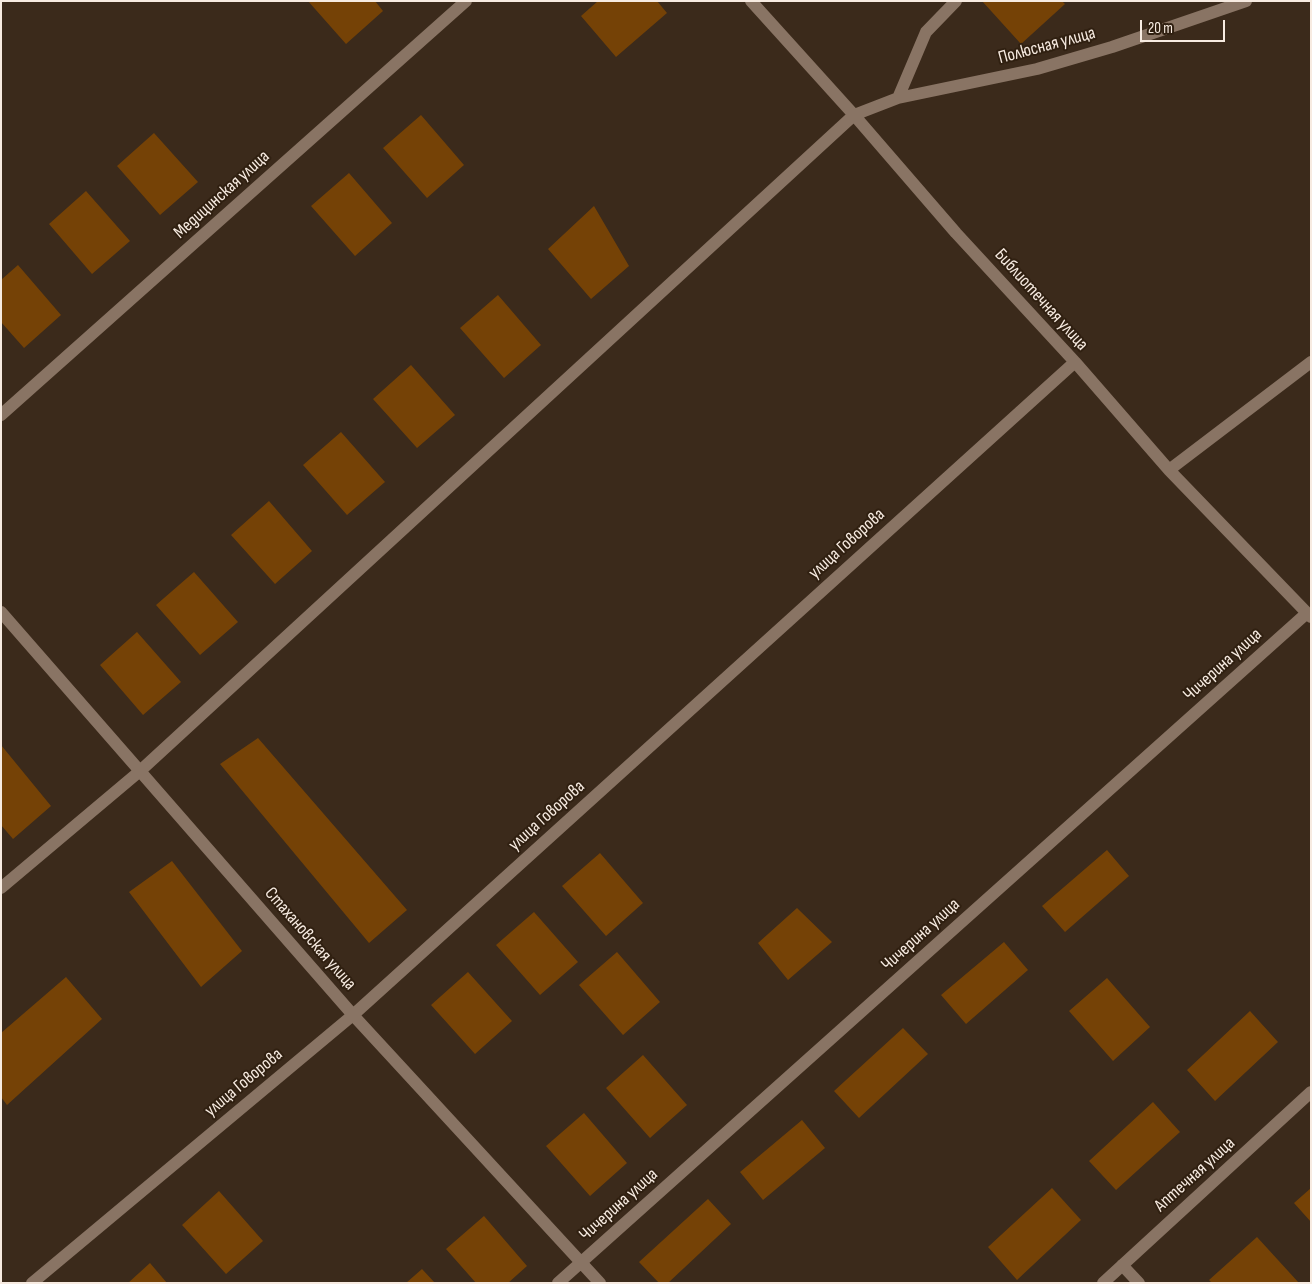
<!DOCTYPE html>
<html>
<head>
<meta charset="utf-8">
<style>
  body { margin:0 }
  #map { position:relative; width:1312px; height:1284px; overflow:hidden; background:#3b2a1b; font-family:"Sofia Sans Condensed",sans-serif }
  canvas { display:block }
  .frame { position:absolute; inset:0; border:2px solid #f7ebe1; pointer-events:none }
  .scale { position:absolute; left:1140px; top:20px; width:85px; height:22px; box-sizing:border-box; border:2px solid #f7ebe1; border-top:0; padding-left:6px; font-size:15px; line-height:18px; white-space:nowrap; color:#f7ebe1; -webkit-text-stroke:4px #302011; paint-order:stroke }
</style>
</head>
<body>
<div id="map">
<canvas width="1312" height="1284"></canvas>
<div class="frame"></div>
<div class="scale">20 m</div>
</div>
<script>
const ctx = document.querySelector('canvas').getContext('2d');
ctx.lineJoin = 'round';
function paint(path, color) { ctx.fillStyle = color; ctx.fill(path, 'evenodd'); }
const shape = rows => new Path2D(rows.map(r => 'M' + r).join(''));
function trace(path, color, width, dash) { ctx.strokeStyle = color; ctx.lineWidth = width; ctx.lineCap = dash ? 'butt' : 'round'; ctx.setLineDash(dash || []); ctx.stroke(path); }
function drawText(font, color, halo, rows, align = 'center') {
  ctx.font = font + ' "Sofia Sans Condensed",sans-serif'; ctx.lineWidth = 4; ctx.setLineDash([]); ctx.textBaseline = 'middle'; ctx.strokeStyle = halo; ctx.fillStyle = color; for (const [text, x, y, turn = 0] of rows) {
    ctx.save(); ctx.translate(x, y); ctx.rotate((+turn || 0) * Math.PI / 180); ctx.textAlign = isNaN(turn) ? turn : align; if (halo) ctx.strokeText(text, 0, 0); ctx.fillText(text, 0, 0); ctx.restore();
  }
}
paint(shape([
  [308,1,375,1,383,11,346,44],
  [598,1,657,1,667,13,616,57,581,16],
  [982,1,1062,1,1065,4,1021,44],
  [421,115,464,165,427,198,383,148],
  [154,133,198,182,160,215,117,166],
  [349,173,392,223,355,256,311,206],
  [86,191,130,241,92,274,49,224],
  [594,206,629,266,591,299,548,249],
  [18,265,61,315,24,348,1,322,1,280],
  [498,295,541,345,504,378,460,328],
  [411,365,455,415,417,448,373,399],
  [341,432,385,482,347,515,303,465],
  [269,501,312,551,275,584,231,535],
  [194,572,238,622,200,655,156,605],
  [137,632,181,682,143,715,100,665],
  [258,738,407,910,369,943,220,764],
  [1,745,51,806,13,839,1,825],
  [1107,850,1129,876,1065,932,1042,906],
  [600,853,643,903,606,936,562,886],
  [172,861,242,951,201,987,129,892],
  [797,908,832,942,788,980,758,943],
  [534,912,578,962,540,995,496,945],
  [1004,942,1028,970,966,1024,941,995],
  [617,952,660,1002,623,1035,579,985],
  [468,972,512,1021,475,1054,431,1005],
  [66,977,102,1019,7,1105,1,1097,1,1033],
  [1107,978,1150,1027,1113,1061,1069,1011],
  [1250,1011,1278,1042,1215,1101,1187,1070],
  [903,1028,928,1054,859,1118,834,1091],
  [643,1055,687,1105,650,1138,606,1088],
  [1153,1102,1180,1132,1116,1190,1089,1161],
  [584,1113,627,1163,590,1196,546,1146],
  [802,1120,825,1148,763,1200,740,1172],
  [1052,1188,1081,1220,1017,1280,988,1247],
  [1311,1188,1311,1222,1294,1203],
  [219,1191,263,1241,226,1274,182,1225],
  [708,1199,731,1224,668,1283,659,1283,639,1262],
  [484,1216,527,1266,508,1283,476,1283,446,1249],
  [1257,1237,1299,1283,1212,1283,1209,1280],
  [150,1263,167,1283,128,1283],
  [422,1269,435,1283,406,1283]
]), '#754206');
trace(shape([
  [751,1,854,115,956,233,1075,362,1169,470,1311,617],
  [898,98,926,32,956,1],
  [1,415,466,1],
  [1169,470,1311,362],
  [1,612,353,1015,600,1283],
  [1,888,140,771,854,115,898,98,1037,69,1112,47,1246,1],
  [1122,1265,1139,1283],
  [32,1283,353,1015,1075,362],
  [558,1283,1307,613],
  [1103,1283,1311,1092]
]), '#897464', 12);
drawText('18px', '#f7ebe1', '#302011', [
  ["Полюсная улица",1047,46,-15],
  ["Медицинская улица",222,195,-42],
  ["Библиотечная улица",1041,300,48],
  ["улица Говорова",847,544,-42],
  ["Чичерина улица",1223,665,-42],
  ["улица Говорова",547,816,-42],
  ["Чичерина улица",921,935,-42],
  ["Стахановская улица",310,939,49],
  ["улица Говорова",244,1083,-40],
  ["Аптечная улица",1195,1175,-42],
  ["Чичерина улица",619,1205,-42]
]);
</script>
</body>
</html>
